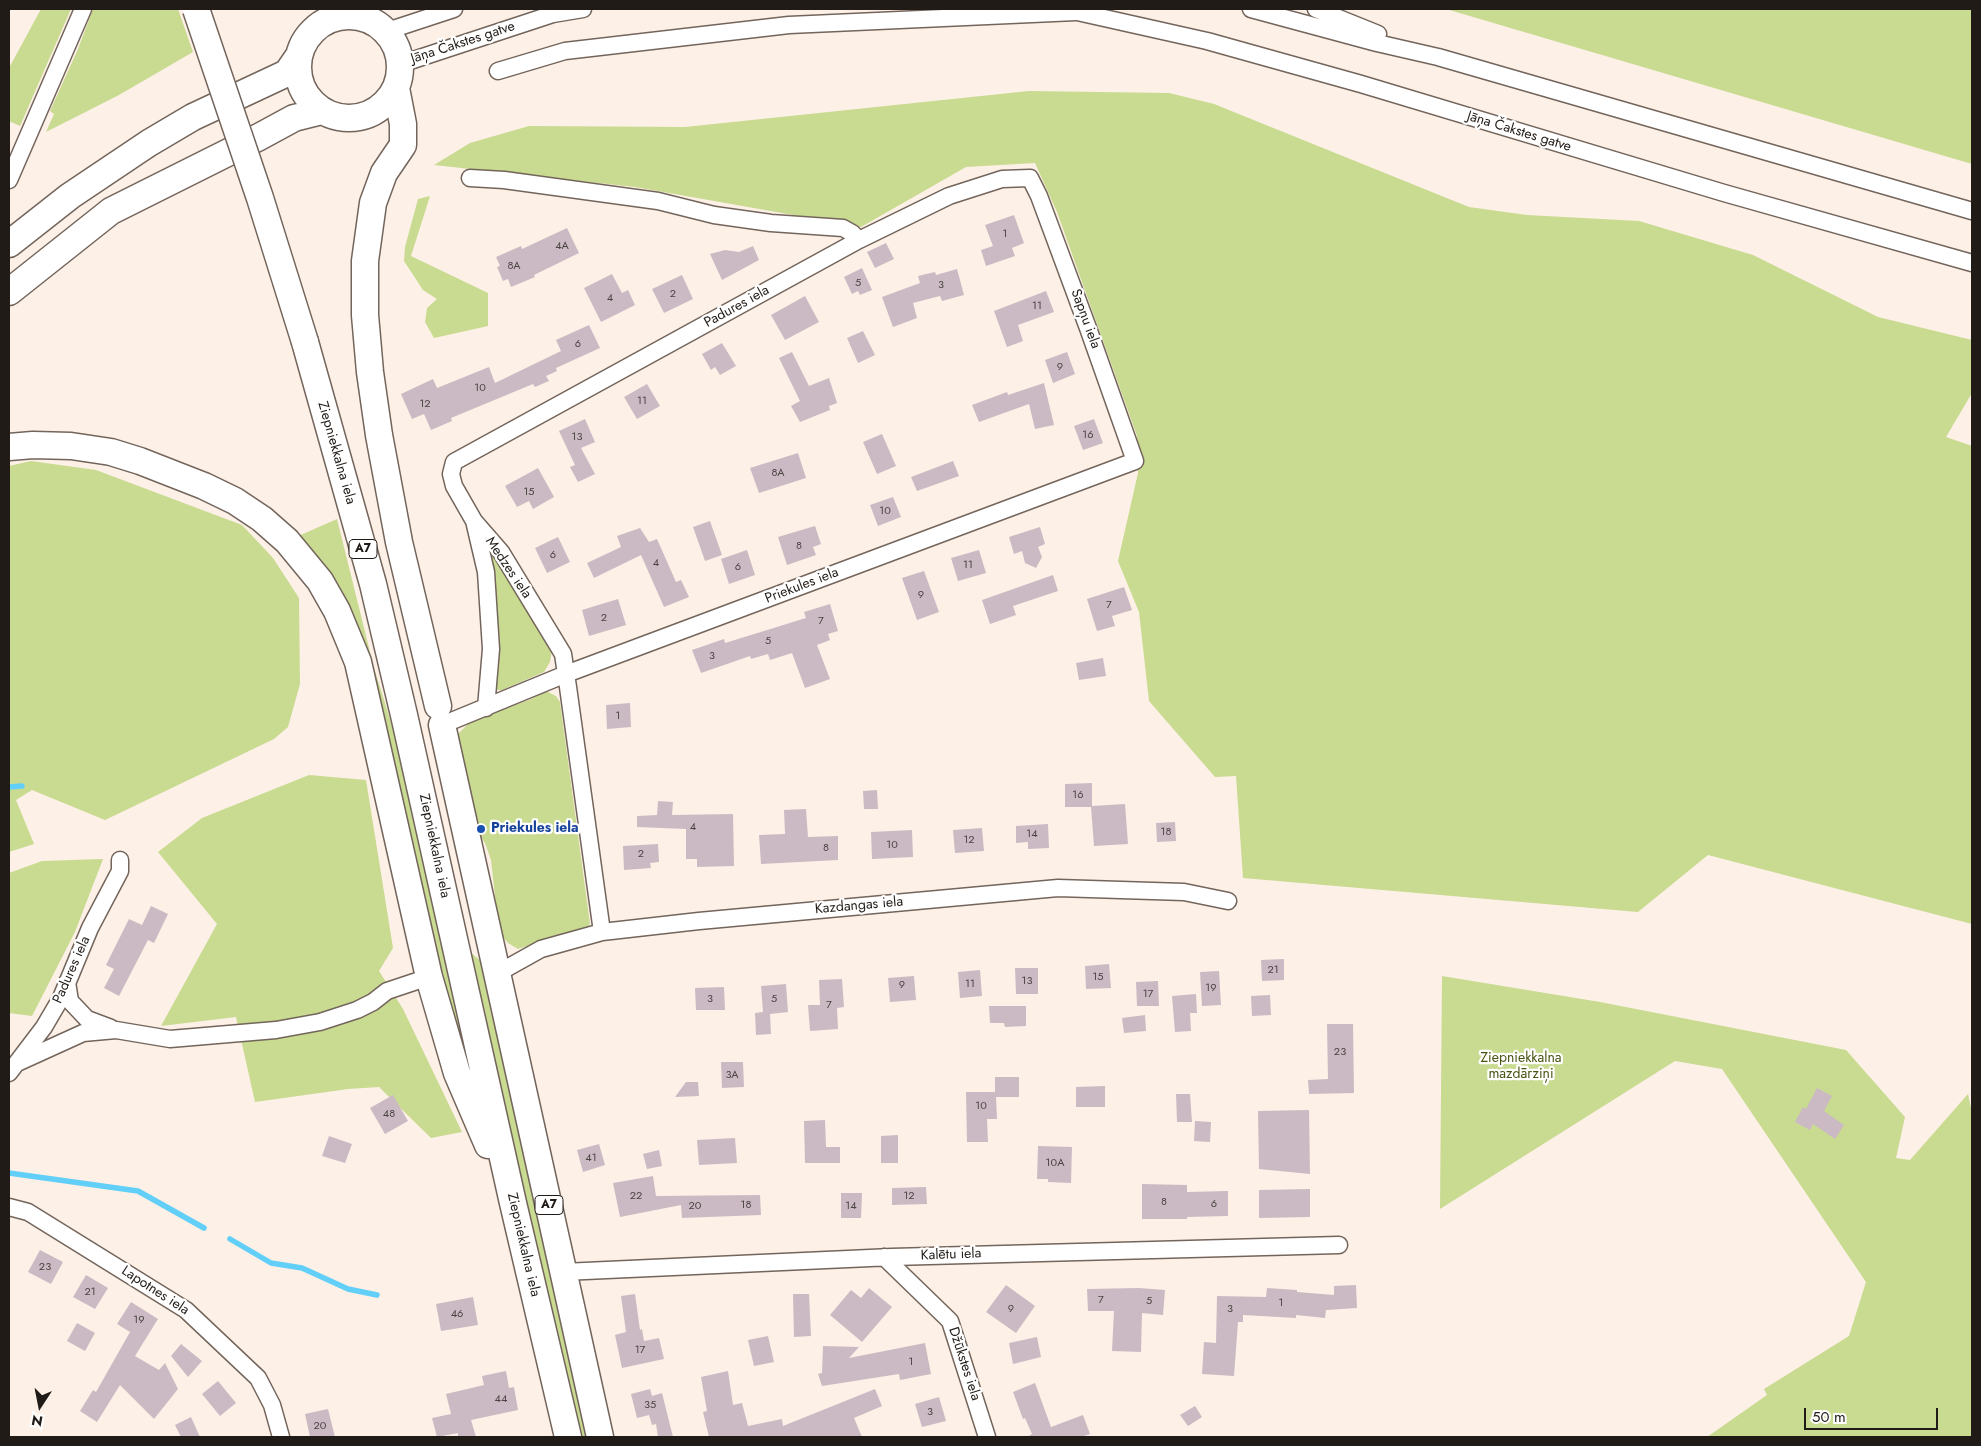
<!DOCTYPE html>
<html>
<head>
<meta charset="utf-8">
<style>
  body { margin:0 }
  #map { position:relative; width:1981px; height:1446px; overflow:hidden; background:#fdf0e6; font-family:Jost,sans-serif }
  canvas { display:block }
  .frame { position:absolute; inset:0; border:10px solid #211b17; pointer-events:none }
  .north { position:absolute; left:15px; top:1381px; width:50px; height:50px; -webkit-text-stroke:4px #fff; paint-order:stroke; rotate:191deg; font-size:14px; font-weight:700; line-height:20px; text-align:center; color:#211b17 }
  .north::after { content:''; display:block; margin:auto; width:18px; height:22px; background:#211b17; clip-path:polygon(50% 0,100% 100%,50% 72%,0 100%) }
  .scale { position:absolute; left:1804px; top:1408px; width:134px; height:22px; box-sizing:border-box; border:2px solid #211b17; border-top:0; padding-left:6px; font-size:15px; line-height:18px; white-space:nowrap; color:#211b17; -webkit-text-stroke:4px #fff; paint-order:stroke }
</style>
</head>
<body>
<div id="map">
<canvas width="1981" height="1446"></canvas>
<div class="frame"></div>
<div class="north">N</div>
<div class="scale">50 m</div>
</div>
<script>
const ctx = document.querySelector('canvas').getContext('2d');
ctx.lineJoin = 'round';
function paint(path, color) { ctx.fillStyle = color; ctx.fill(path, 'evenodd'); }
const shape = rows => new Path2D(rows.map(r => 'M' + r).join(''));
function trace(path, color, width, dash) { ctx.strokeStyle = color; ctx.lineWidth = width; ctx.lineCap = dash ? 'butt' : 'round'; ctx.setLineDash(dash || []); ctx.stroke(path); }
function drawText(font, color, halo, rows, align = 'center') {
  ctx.font = font + ' Jost,sans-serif'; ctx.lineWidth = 4.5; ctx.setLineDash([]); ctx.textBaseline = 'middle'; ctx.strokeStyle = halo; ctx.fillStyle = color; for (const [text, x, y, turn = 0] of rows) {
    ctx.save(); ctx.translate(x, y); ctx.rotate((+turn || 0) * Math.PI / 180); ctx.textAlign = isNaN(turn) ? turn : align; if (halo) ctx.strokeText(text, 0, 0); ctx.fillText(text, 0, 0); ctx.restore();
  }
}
paint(shape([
  [41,9,71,9,20,126,9,121,9,68],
  [93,9,178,9,193,52,119,95,46,132,54,114,50,111,78,49],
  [1446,9,1972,9,1972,164],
  [1029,91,1169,93,1214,104,1469,207,1527,215,1639,221,1753,255,1878,317,1972,340,1972,393,1946,437,1972,446,1972,924,1708,855,1638,912,1243,878,1236,776,1215,777,1149,701,1139,612,1118,561,1138,473,1137,436,1057,212,1035,163,966,167,861,227,635,187,434,165,470,143,529,126,685,127],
  [430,196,411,256,488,293,488,326,434,338,425,322,427,308,437,299,423,290,404,261,405,247,418,199],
  [31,461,96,470,242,525,273,558,299,598,300,684,288,727,274,739,105,820,32,790,16,800,34,844,9,852,9,466],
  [337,519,374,668,407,773,479,1091,455,1040,376,701,296,537],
  [490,550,497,560,552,650,550,662,544,672,502,690,494,690,493,682,499,653],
  [546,691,556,696,560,702,590,924,586,929,555,937,518,949,508,943,499,932,491,860,485,843,477,832,456,736,472,720,529,700],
  [309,775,366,780,393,948,379,971,403,1009,462,1132,431,1138,379,1087,348,1089,255,1102,236,1017,161,1026,217,924,158,852,202,818],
  [103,859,75,932,32,1016,9,1013,9,873,42,861],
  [470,952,481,961,486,973,590,1437,576,1437],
  [1442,976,1600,1002,1846,1050,1905,1117,1896,1158,1910,1160,1968,1094,1972,1113,1972,1437,1707,1437,1767,1395,1764,1389,1849,1336,1866,1282,1722,1069,1675,1061,1440,1209]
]), '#c9da91');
trace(shape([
  [9,787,22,786],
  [9,1173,138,1191,204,1228],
  [230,1239,271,1263,302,1268,348,1289,377,1295]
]), '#62cff8', 5.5);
paint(shape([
  [1014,215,1024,243,1012,248,1015,256,986,266,981,250,993,246,985,225],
  [567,228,579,253,534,275,535,277,511,287,508,279,503,281,497,267,500,266,496,257,521,246,522,249],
  [886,243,894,259,875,268,867,252],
  [753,246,759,260,722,280,710,254,725,250,739,252],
  [862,268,872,290,860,295,858,291,852,294,844,277],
  [957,269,964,295,942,301,940,296,913,303,917,318,893,327,882,297,920,283,918,276,935,272,936,275],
  [612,274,622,293,628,290,635,305,601,322,584,288],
  [682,275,693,299,664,313,652,289],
  [1046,291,1054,312,1018,325,1023,341,1007,347,994,311],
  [805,296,819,322,785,340,771,315],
  [589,325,600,348,556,368,557,371,546,376,549,381,535,387,533,384,451,418,452,421,431,430,424,414,412,419,401,394,433,379,437,388,489,367,495,383,561,351,556,340],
  [863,331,875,355,858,363,847,338],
  [722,343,736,366,720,375,715,367,711,370,702,354],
  [792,352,809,386,829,378,837,403,829,406,830,410,800,422,791,406,800,401,779,358],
  [1067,352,1075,374,1053,383,1045,360],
  [1044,383,1054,425,1035,429,1029,404,979,422,972,405,1007,392,1008,395],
  [647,384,660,406,637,419,624,397],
  [585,419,595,442,581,448,595,474,578,482,570,467,575,465,559,431],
  [1094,419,1103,443,1083,450,1074,426],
  [882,434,896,466,877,474,863,442],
  [798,453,806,478,759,493,750,468],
  [953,461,959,476,917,491,911,477],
  [538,468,554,497,533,509,529,501,517,507,505,486],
  [893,497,901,517,878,526,870,505],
  [710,521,722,555,705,561,693,527],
  [815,526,821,544,813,547,816,555,787,565,778,537],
  [1040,527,1045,544,1038,547,1042,557,1036,568,1025,563,1022,551,1014,554,1009,537],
  [640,528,649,542,657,539,676,582,681,580,689,597,664,607,641,555,594,578,587,563,621,547,617,536],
  [558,537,570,562,547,573,535,548],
  [747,550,755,575,729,584,721,559],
  [979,550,986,573,958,581,951,558],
  [924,571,939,612,917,620,902,578],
  [1053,575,1058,591,1013,606,1016,615,990,624,982,600],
  [1124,587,1132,610,1112,616,1115,626,1097,631,1087,599],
  [618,599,626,625,589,636,582,610],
  [830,604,838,631,828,634,830,640,817,645,830,679,805,688,792,653,770,660,768,654,751,659,750,656,701,673,692,650,724,639,725,643,806,618,804,612],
  [1103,658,1106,676,1079,680,1076,663],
  [630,703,631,727,607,729,606,705],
  [1092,783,1092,806,1125,804,1128,844,1094,846,1091,807,1065,807,1065,784],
  [877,790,878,809,864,809,863,791],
  [658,801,673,802,672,815,733,814,734,866,697,867,697,859,686,859,686,829,637,827,637,816,657,815],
  [806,809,808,837,838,836,838,860,761,864,759,835,785,834,784,810],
  [1175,822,1176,841,1157,842,1156,823],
  [1048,824,1049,848,1028,849,1028,842,1016,843,1016,826],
  [982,828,984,851,955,853,953,830],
  [912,830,913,857,872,859,871,832],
  [658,844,659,862,650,863,651,868,624,870,623,846],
  [151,906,168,914,154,943,148,940,119,996,104,988,114,969,106,965,129,919,142,925],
  [1284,959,1284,980,1262,981,1261,960],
  [1109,964,1111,988,1086,989,1085,966],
  [1015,968,1038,968,1038,994,1016,994],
  [980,970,982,996,960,998,958,972],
  [1219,971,1221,1005,1202,1006,1200,972],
  [914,976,916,1000,890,1002,888,978],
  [842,979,844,1007,837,1008,838,1029,810,1031,808,1005,820,1005,819,980],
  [1158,981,1159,1006,1137,1006,1136,982],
  [786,984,788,1012,770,1014,771,1034,756,1035,755,1013,763,1012,761,986],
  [724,987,725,1010,696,1010,695,988],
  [1196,994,1197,1013,1190,1013,1191,1031,1175,1032,1172,996],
  [1270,995,1271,1015,1252,1016,1251,996],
  [989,1006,1026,1006,1026,1026,1005,1027,1004,1023,990,1023],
  [1145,1015,1146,1031,1124,1033,1122,1018],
  [1327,1024,1353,1024,1354,1093,1309,1094,1308,1080,1328,1079],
  [721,1062,743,1062,744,1087,722,1088],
  [995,1077,1019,1077,1019,1097,996,1097,997,1119,987,1119,988,1142,967,1142,966,1092,995,1092],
  [686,1082,698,1082,699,1096,675,1097],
  [1105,1086,1105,1107,1076,1107,1076,1087],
  [1817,1088,1832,1096,1824,1111,1844,1125,1835,1139,1813,1124,1810,1130,1795,1122,1803,1107,1806,1109],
  [1176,1094,1190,1094,1192,1122,1177,1122],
  [393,1095,408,1121,385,1134,370,1108],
  [1309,1110,1310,1174,1259,1169,1258,1111],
  [825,1120,826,1147,840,1147,840,1163,805,1163,804,1121],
  [1195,1121,1211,1122,1210,1142,1194,1141],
  [898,1135,898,1163,881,1163,881,1136],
  [329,1136,352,1144,345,1163,322,1156],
  [735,1138,737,1163,699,1165,697,1140],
  [599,1144,605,1165,583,1172,577,1150],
  [1038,1146,1072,1147,1071,1183,1048,1182,1048,1179,1037,1179],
  [659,1150,662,1166,647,1169,643,1154],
  [653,1176,656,1196,760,1195,761,1215,682,1218,681,1205,620,1217,613,1183],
  [1142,1184,1187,1185,1187,1192,1228,1191,1228,1216,1187,1217,1187,1219,1142,1219],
  [926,1187,927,1204,892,1205,892,1188],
  [1310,1189,1310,1217,1259,1218,1259,1190],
  [841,1193,862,1193,861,1218,841,1218],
  [40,1250,63,1262,51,1284,28,1272],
  [86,1275,108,1288,95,1309,73,1297],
  [1006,1285,1035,1306,1016,1333,986,1312],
  [1356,1285,1357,1308,1326,1310,1325,1318,1296,1315,1296,1318,1243,1315,1243,1322,1238,1322,1234,1376,1202,1374,1204,1342,1216,1343,1217,1296,1266,1297,1267,1288,1297,1290,1297,1292,1334,1295,1334,1286],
  [869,1288,892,1307,862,1342,830,1315,851,1290,861,1298],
  [1139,1288,1165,1290,1163,1315,1142,1313,1141,1352,1112,1351,1114,1311,1088,1311,1087,1289],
  [635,1294,640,1330,642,1329,644,1341,659,1338,664,1359,622,1368,615,1335,626,1332,621,1296],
  [793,1294,809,1294,811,1336,794,1337],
  [473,1297,478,1325,441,1331,436,1304],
  [131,1302,158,1319,135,1356,159,1370,165,1363,178,1389,154,1419,120,1385,97,1422,80,1411,93,1390,96,1392,130,1332,117,1324],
  [77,1323,95,1333,85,1351,67,1341],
  [768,1336,774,1362,754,1366,748,1340],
  [1037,1337,1041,1357,1013,1364,1009,1343],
  [925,1343,931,1374,900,1380,899,1374,822,1386,818,1374,822,1373,823,1346,859,1347,849,1358],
  [181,1344,202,1361,188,1377,171,1356],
  [506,1371,509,1388,514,1387,518,1410,471,1420,476,1437,458,1437,458,1433,437,1437,432,1418,451,1414,446,1394,484,1385,482,1376],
  [728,1371,733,1405,742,1403,748,1426,782,1419,783,1426,875,1389,882,1406,854,1418,862,1437,709,1437,703,1412,707,1411,701,1377],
  [218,1381,236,1403,220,1416,202,1394],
  [1035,1383,1051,1427,1083,1415,1090,1434,1081,1437,1027,1437,1032,1434,1025,1418,1023,1419,1013,1392],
  [650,1389,652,1396,662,1393,673,1437,658,1437,656,1424,652,1425,649,1415,637,1418,631,1394],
  [939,1397,946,1421,922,1427,915,1404],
  [1195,1406,1202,1417,1188,1426,1180,1415],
  [328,1409,335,1437,310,1437,305,1414],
  [191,1417,200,1437,181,1437,175,1425]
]), '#cbbac4');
const minor = shape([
  [1064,9,1207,41,1361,84,1724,193,1972,263],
  [1251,9,1377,43,1438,57,1972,211],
  [1316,9,1378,34],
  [387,31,454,9],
  [401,64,553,14,583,9],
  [498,71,565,51,789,25,1076,12],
  [470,178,504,180,658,201,714,215,771,223,843,228,852,233,859,240],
  [9,180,83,9],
  [475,525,486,572,491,649,486,708],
  [442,725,566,674,1135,461,1088,328,1039,196,1030,178,1002,179,949,196,859,240,454,462,451,474,454,486,474,521,501,552,563,654,566,674,568,687,602,932],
  [498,973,541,949,602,932,699,921,1058,888,1184,892,1228,901],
  [67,982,70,1001,87,1019,111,1028],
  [17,1063,83,1033,116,1030,170,1039,276,1030,320,1022,357,1010,373,1002,387,991,429,977],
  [9,1073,44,1027,61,998,90,928,120,871,120,860],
  [9,1207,28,1212,186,1310,258,1378,272,1405,281,1437],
  [884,1257,950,1321,987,1437],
  [563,1272,892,1257,1339,1245]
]);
const trunk = shape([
  '298 67a51 51 0 1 1 102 0a51 51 0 1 1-102 0Z',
  [396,88,403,124,403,145,384,173,373,203,365,261,365,315,370,372,379,435,399,542,438,706],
  [9,244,70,196,149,143,193,117,287,73,298,57],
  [9,292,111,211,259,137,294,118,322,111],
  [305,342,373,584,404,715,513,1203,568,1437],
  [9,447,33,445,71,446,111,452,140,461,204,486,235,501,262,519,287,541,320,581,337,611,358,662,429,977,457,1073,488,1145],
  [442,725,600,1437]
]);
trace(minor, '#73655b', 19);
trace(trunk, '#73655b', 29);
trace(minor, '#fff', 16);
trace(trunk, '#fff', 26);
const trunkBridge = shape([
  [196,9,260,198,305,342]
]);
trace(trunkBridge, '#73655b', 29, []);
trace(trunkBridge, '#fff', 26);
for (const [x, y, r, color] of [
  [481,829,5,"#1a4fb4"]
]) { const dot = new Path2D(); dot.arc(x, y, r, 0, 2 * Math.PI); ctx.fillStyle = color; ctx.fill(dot); trace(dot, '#fff', 2); }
drawText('11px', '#4c4342', null, [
  ["1",1005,234],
  ["4A",562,246],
  ["8A",514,266],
  ["5",858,283],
  ["3",941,285],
  ["2",673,294],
  ["4",610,298],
  ["11",1037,306],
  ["6",578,344],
  ["9",1060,367],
  ["10",480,388],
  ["11",642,401],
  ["12",425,404],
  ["16",1088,435],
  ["13",577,437],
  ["8A",778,473],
  ["15",529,492],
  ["10",885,511],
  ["8",799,546],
  ["6",553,555],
  ["4",656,563],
  ["11",968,565],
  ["6",738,567],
  ["9",921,595],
  ["7",1109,605],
  ["2",604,618],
  ["7",821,621],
  ["5",768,641],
  ["3",712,656],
  ["1",618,716],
  ["16",1078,795],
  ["4",693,827],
  ["18",1166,832],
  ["14",1032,834],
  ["12",969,840],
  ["10",892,845],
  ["8",826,848],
  ["2",641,854],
  ["21",1273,970],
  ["15",1098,977],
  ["13",1027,981],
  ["11",970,984],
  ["9",902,985],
  ["19",1211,988],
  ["17",1148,994],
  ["3",710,999],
  ["5",774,999],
  ["7",829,1005],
  ["23",1340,1052],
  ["3A",732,1075],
  ["10",981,1106],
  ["48",389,1114],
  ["41",591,1158],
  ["10A",1055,1163],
  ["22",636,1196],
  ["12",909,1196],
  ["8",1164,1202],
  ["6",1214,1204],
  ["18",746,1205],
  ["20",695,1206],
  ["14",851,1206],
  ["23",45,1267],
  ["21",90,1292],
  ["7",1101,1300],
  ["5",1149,1301],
  ["1",1281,1303],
  ["9",1011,1309],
  ["3",1230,1309],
  ["46",457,1314],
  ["19",139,1320],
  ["17",640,1350],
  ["1",911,1362],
  ["44",501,1399],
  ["35",650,1405],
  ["3",930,1412],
  ["20",320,1426]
]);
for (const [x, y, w] of [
  [363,549,28],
  [549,1205,28]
]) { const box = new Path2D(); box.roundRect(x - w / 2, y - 9.5, w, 19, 4); ctx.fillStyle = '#fff'; ctx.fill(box); trace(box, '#211b17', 1); }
drawText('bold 12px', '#211b17', null, [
  ["A7",363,549],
  ["A7",549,1205]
]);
drawText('14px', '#211b17', '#fff', [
  ["Jāņa Čakstes gatve",463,43,-18],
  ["Jāņa Čakstes gatve",1519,132,17],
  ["Padures iela",737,307,-29],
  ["Sapņu iela",1085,319,70],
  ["Ziepniekkalna iela",336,453,74],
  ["Medzes iela",508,568,56],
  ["Priekules iela",802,586,-21],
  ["Ziepniekkalna iela",434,846,78],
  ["Kazdangas iela",859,906,-5],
  ["Padures iela",72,970,-66],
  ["Ziepniekkalna iela",523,1245,77],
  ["Kalētu iela",951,1255,-2],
  ["Lapotnes iela",155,1291,33],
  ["Džūkstes iela",964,1364,72]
]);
drawText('bold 14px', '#164399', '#fff', [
  ["Priekules iela",491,829]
], 'left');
drawText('14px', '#485313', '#fff', [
  ["Ziepniekkalna",1521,1059],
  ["mazdārziņi",1521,1075]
]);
</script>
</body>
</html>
